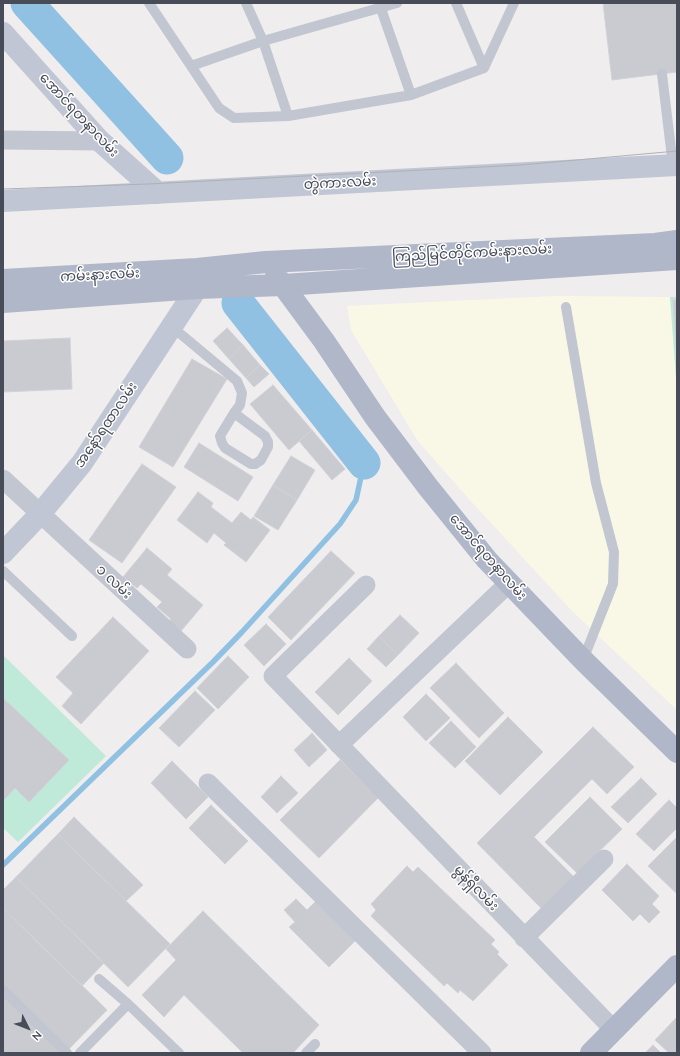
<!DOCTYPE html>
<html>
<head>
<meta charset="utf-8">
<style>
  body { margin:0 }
  #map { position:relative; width:680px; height:1056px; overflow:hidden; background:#efeded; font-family:Quicksand,sans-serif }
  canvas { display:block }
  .frame { position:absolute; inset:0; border:4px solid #474c58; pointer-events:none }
  .north { position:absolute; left:8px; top:1008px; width:40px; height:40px; -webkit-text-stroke:3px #fff; paint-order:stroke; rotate:132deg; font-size:11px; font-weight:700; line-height:16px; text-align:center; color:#474c58 }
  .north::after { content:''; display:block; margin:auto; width:14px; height:18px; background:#474c58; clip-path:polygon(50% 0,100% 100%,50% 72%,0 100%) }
</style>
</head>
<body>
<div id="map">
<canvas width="680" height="1056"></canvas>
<div class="frame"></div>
<div class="north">N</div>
</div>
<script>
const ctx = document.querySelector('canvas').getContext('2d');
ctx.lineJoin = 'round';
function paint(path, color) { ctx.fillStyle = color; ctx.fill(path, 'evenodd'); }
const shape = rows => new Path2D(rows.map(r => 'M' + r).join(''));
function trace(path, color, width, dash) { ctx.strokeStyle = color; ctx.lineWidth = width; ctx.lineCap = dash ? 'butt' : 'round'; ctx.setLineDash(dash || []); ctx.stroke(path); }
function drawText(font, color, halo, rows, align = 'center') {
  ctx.font = font + ' Quicksand,"Noto Sans Myanmar",sans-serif'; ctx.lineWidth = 3; ctx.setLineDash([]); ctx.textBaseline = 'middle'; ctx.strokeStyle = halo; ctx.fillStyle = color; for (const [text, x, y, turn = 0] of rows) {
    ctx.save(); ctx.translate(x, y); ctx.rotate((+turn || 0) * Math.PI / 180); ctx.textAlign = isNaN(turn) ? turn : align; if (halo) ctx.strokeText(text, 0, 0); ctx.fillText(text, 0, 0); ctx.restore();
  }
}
paint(shape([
  [554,296,670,297,677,391,677,710,573,612,468,498,417,440,351,330,347,306]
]), '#f9f8e7');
paint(shape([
  [670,297,677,297,677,391],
  [3,655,106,756,18,842,3,828]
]), '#bfe9d8');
trace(shape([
  [3,865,213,662,242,632,340,524,356,500,364,463]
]), '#90c0e2', 5.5);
trace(shape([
  [27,3,167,158],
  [238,303,364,463]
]), '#90c0e2', 33);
const building = shape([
  [603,3,677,3,677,72,612,80,603,3],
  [673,300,677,300,676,346,673,300],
  [227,328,243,345,229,359,213,341,227,328],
  [70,338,72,389,3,392,3,341,70,338],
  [243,345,260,365,246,378,229,359,243,345],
  [192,359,227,379,173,467,139,447,192,359],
  [260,365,269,374,254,387,246,378,260,365],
  [273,385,312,430,289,450,250,404,273,385],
  [312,430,345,469,332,480,299,441,312,430],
  [199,443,253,477,238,501,184,467,199,443],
  [291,456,315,470,297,500,273,485,291,456],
  [142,464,176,487,122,563,89,540,142,464],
  [273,485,297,500,278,530,254,516,273,485],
  [198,492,213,503,211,507,232,523,241,512,251,520,253,517,270,530,246,562,224,545,226,543,214,533,207,543,177,520,198,492],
  [147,548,172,569,167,575,203,605,181,631,169,621,171,619,157,607,162,602,141,584,137,588,123,577,147,548],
  [331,551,355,573,291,640,268,617,331,551],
  [400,615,419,633,398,655,379,636,400,615],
  [113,617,149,651,81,724,62,706,73,693,56,677,113,617],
  [266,624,286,644,264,666,244,645,266,624],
  [379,636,398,655,386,667,367,649,379,636],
  [228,656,249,677,218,709,197,688,228,656],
  [349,658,372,681,338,715,315,692,349,658],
  [456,663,504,713,479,738,430,688,456,663],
  [195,691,215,710,179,747,159,728,195,691],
  [426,694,450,718,426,741,403,717,426,694],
  [3,698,69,760,29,802,15,788,3,801,3,698],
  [508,717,543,752,500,795,465,761,508,717],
  [451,721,476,747,455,768,429,743,451,721],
  [593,727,634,767,607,794,592,779,534,837,574,877,542,909,477,843,593,727],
  [312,733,327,750,309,767,294,750,312,733],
  [340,760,378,798,319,858,280,820,340,760],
  [172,761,208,797,186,819,151,783,172,761],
  [281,776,298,793,277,813,261,797,281,776],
  [641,778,657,794,628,823,611,807,641,778],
  [590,797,622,829,577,873,545,842,590,797],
  [669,800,677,808,677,828,654,851,636,834,669,800],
  [211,805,248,841,225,864,189,828,211,805],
  [74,817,143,885,126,901,58,834,74,817],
  [58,834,170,944,128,987,16,877,58,834],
  [677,837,677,894,648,866,677,837],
  [627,864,659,896,652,904,660,912,649,923,640,914,633,921,602,890,627,864],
  [407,866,413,872,418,867,495,940,491,944,499,952,497,954,508,965,473,1001,460,990,458,993,447,983,444,986,371,916,376,910,371,904,407,866],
  [16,877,104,963,82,986,3,908,3,890,16,877],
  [296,899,307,910,317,900,356,940,329,967,289,927,295,922,284,910,296,899],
  [3,908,107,1010,67,1051,3,988,3,908],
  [203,911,319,1025,293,1053,243,1053,184,995,164,1017,142,995,176,960,166,949,203,911],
  [3,992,62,1050,59,1053,3,1053,3,992],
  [677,1017,677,1053,669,1053,655,1040,677,1017],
  [653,1045,661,1053,645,1053,653,1045]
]);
paint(building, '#cacbd1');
trace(building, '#d1d2d8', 1);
trace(shape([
  [149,3,219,108,234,118,288,116],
  [246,3,263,41,288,116,411,95,484,68,514,3],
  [379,3,411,95],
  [456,3,484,68],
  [191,66,263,41,397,3],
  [662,74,673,166],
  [566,307,596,483,614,552,613,584,583,660],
  [171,326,237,381,242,393,240,405,234,413,220,436,222,443,225,448,251,464,255,464,261,460,268,447,268,442,265,436,234,413],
  [3,571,72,636],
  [99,979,128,1004,179,1053],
  [3,990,67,1053],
  [80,1053,128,1004],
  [306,1053,315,1044]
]), '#c1c6d1', 10);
trace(shape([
  [3,140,100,141],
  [3,479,187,649],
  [366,585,273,676,614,1030],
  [339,745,509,583],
  [208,783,482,1053],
  [524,938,604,859]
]), '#c1c6d1', 19);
trace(shape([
  [3,33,100,141,158,193],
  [3,201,677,165],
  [3,553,40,514,82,463,197,288,197,272]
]), '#c1c6d4', 22);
trace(shape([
  [276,276,324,341,375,417,428,487,487,560,583,660,677,752],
  [3,280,197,269,266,262,655,244,677,241],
  [3,302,197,288,283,285,677,259],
  [591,1053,677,966]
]), '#afb7c9', 22);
trace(shape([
  [3,189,148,184,521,165,677,151]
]), '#b0b1b7', 1);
drawText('14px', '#474c58', '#fff', [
  ["အောင်ရတနာလမ်း",79,115,47],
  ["တွဲကားလမ်း",340,183,-3],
  ["ကြည်မြင်တိုင်ကမ်းနားလမ်း",472,253,-3],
  ["ကမ်းနားလမ်း",100,275,-3],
  ["အနော်ရထာလမ်း",106,425,-56],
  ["အောင်ရတနာလမ်း",488,557,49],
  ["၁ လမ်း",114,582,43],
  ["မွန်ရှီလမ်း",476,888,46]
]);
</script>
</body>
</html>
